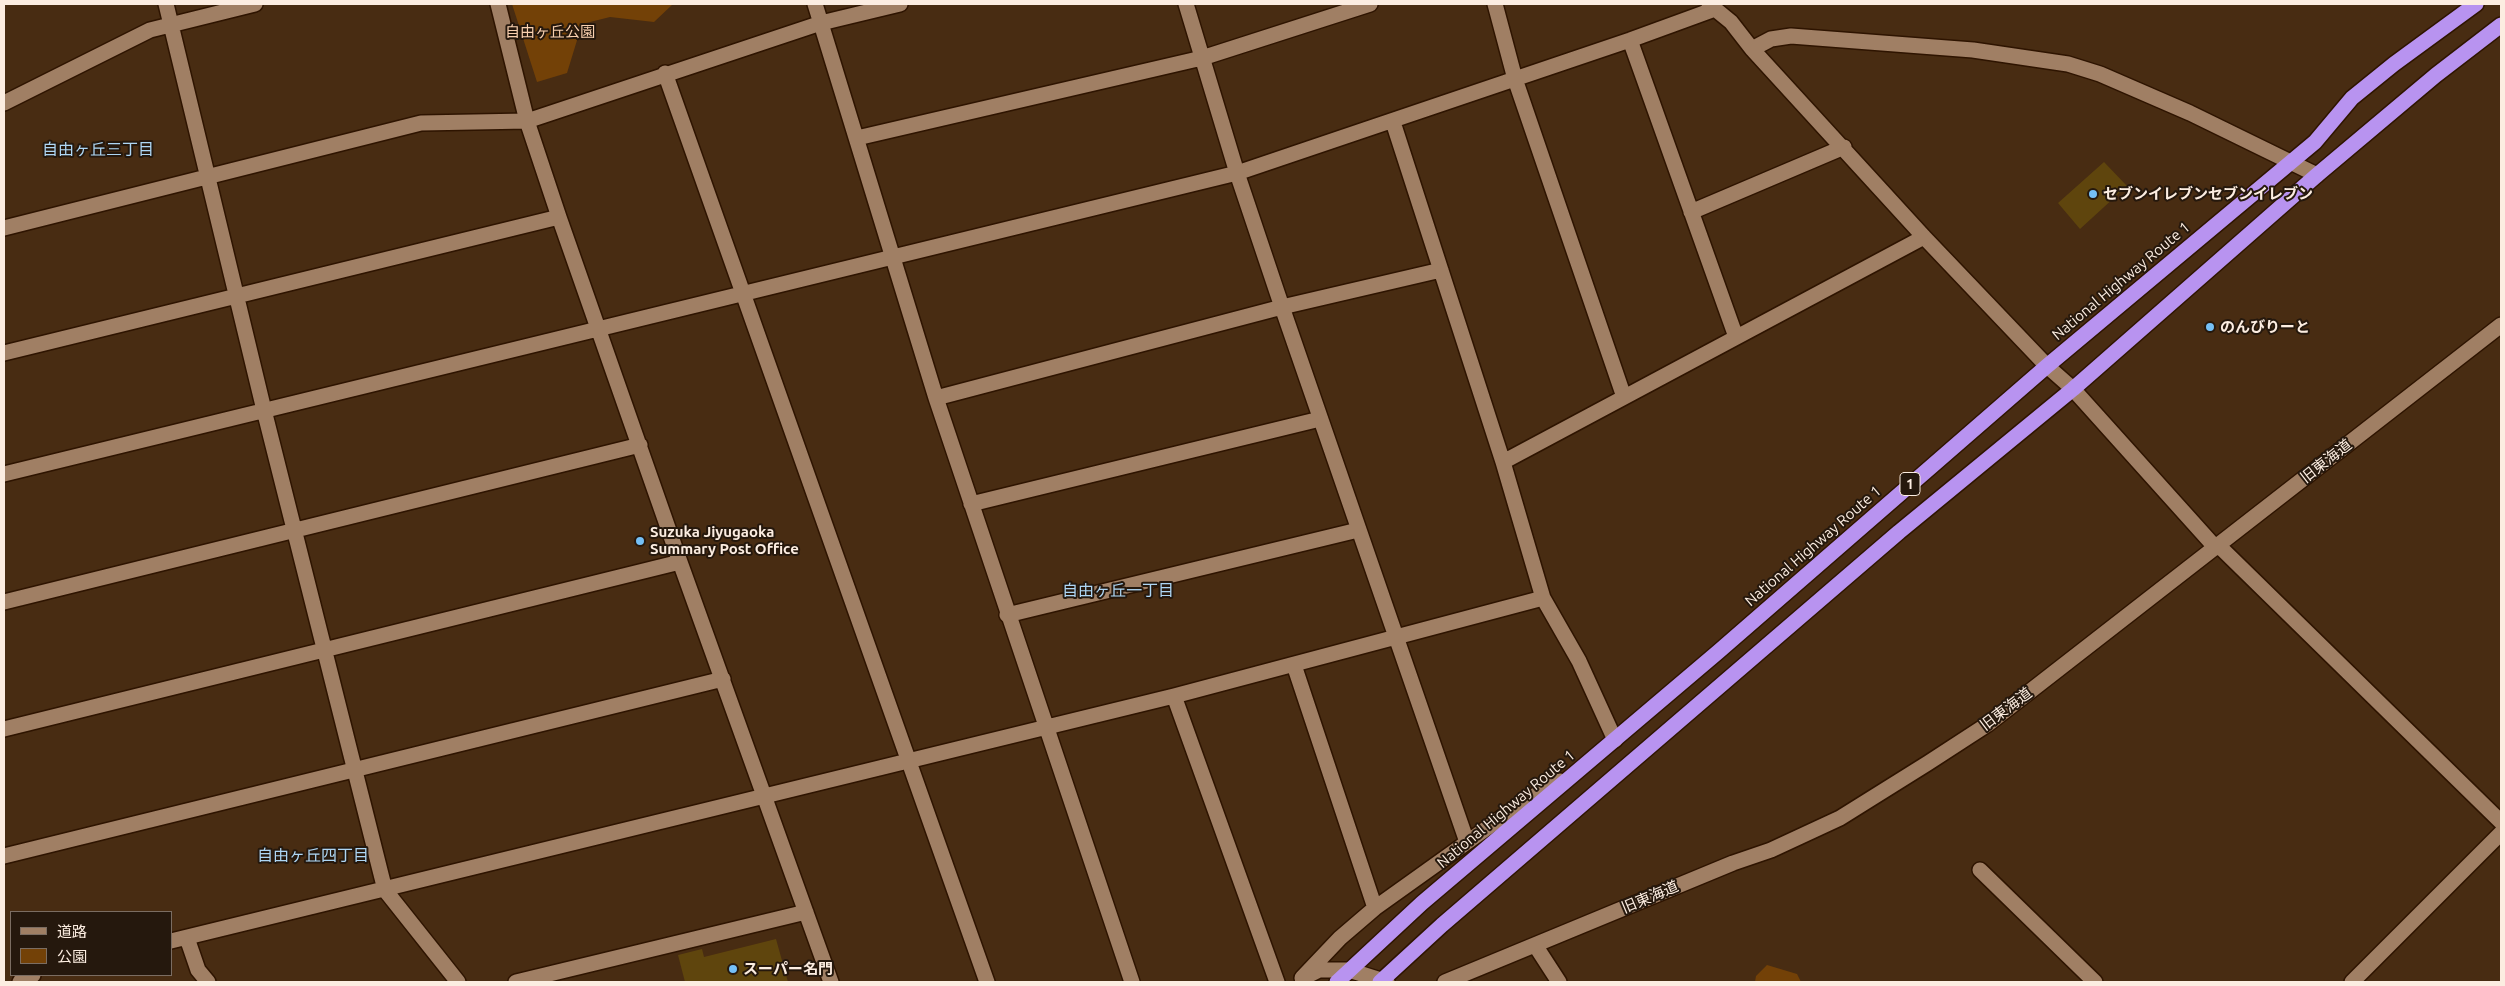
<!DOCTYPE html>
<html>
<head>
<meta charset="utf-8">
<style>
  body { margin:0 }
  #map { position:relative; width:2505px; height:986px; overflow:hidden; background:#482c12; font-family:Ubuntu,"Noto Sans JP",sans-serif }
  canvas { display:block }
  .frame { position:absolute; inset:0; border:5px solid #fcede1; pointer-events:none }
  .legend { position:absolute; left:10px; top:911px; width:162px; height:65px; box-sizing:border-box; background:#25180d; border:1px solid #7b6d62; margin:0; padding:6px 9px; list-style:none; font-size:15px; color:#fcede1 }
  .legend li { display:flex; align-items:center; gap:10px; height:25px }
  .legend b { width:25px; border:1px solid #7b6d62 }
</style>
</head>
<body>
<div id="map">
<canvas width="2505" height="986"></canvas>
<div class="frame"></div>
<ul class="legend">
<li><b style="height:6px;background:#a07f64"></b>道路</li>
<li><b style="height:14px;background:#734107"></b>公園</li>
</ul>
</div>
<script>
const ctx = document.querySelector('canvas').getContext('2d');
ctx.lineJoin = 'round';
function paint(path, color) { ctx.fillStyle = color; ctx.fill(path, 'evenodd'); }
const shape = rows => new Path2D(rows.map(r => 'M' + r).join(''));
function trace(path, color, width, dash) { ctx.strokeStyle = color; ctx.lineWidth = width; ctx.lineCap = dash ? 'butt' : 'round'; ctx.setLineDash(dash || []); ctx.stroke(path); }
function drawText(font, color, halo, rows, align = 'center') {
  ctx.font = font + ' Ubuntu,"Noto Sans JP",sans-serif'; ctx.lineWidth = 4; ctx.setLineDash([]); ctx.textBaseline = 'middle'; ctx.strokeStyle = halo; ctx.fillStyle = color; for (const [text, x, y, turn = 0] of rows) {
    ctx.save(); ctx.translate(x, y); ctx.rotate((+turn || 0) * Math.PI / 180); ctx.textAlign = isNaN(turn) ? turn : align; if (halo) ctx.strokeText(text, 0, 0); ctx.fillText(text, 0, 0); ctx.restore();
  }
}
paint(shape([
  [512,4,673,4,654,22,610,17,582,24,567,73,537,82],
  [1767,965,1797,974,1801,982,1755,982,1756,976]
]), '#734107');
paint(shape([
  [2104,162,2127,186,2080,229,2058,203],
  [776,939,788,982,685,982,678,955,702,949,704,957]
]), '#5f450d');
const minor = shape([
  [166,4,264,410,385,890,458,982],
  [498,4,527,121,559,217,680,562,831,982],
  [815,4,936,398,1132,982],
  [1186,4,1237,173,1282,307,1467,842],
  [1495,4,1515,79,1624,397],
  [1709,4,1731,22,1752,49,1924,237,2047,366,2073,389,2215,547],
  [1630,40,1736,337],
  [1752,49,1771,39,1791,36,1973,50,2068,64,2100,74,2190,113,2317,175],
  [665,73,987,982],
  [4,103,150,30,255,4],
  [1393,122,1503,462,1543,598,1579,661,1615,740],
  [857,138,1202,58,1370,4],
  [1691,212,1844,147],
  [4,228,421,123,527,121,821,23,900,4],
  [4,353,559,217],
  [936,398,1282,307,1441,270],
  [1503,462,1924,237],
  [4,474,1237,173,1630,40,1715,9],
  [971,504,1320,419],
  [2218,545,2501,822],
  [4,602,640,445],
  [1007,615,1358,530],
  [1294,665,1375,908],
  [1174,696,1277,982],
  [4,729,680,562],
  [4,856,723,679],
  [1980,870,2095,982],
  [187,938,198,970,208,982],
  [171,941,1174,696,1543,598],
  [1535,945,1559,982],
  [1307,976,1319,970,1349,970,1387,982],
  [1302,978,1340,938,1375,908,1522,803,1560,781],
  [20,982,23,977,33,975],
  [516,982,806,912],
  [1445,982,1733,863,1771,850,1840,818,1928,763,1988,724,2501,325],
  [2352,982,2501,833]
]);
const highway = shape([
  [1337,982,1422,903,1718,652,2047,366,2315,142,2352,98,2394,64,2476,4],
  [1380,982,1442,925,1899,532,2073,389,2317,175,2436,75,2501,25]
]);
trace(minor, '#2e1400', 18);
trace(highway, '#2e1400', 18);
trace(minor, '#a07f64', 15);
trace(highway, '#b893f0', 15);
for (const [x, y, r, color] of [
  [2093,194,5,"#75c0f6"],
  [2210,327,5,"#75c0f6"],
  [640,541,5,"#75c0f6"],
  [733,969,5,"#75c0f6"]
]) { const dot = new Path2D(); dot.arc(x, y, r, 0, 2 * Math.PI); ctx.fillStyle = color; ctx.fill(dot); trace(dot, '#25180d', 2); }
for (const [x, y, w] of [
  [1910,484,20]
]) { const box = new Path2D(); box.roundRect(x - w / 2, y - 11.5, w, 23, 4); ctx.fillStyle = '#25180d'; ctx.fill(box); trace(box, '#fcede1', 1); }
drawText('bold 14px', '#fcede1', null, [
  ["1",1910,484]
]);
drawText('15px', '#f9d0af', '#25180d', [
  ["自由ヶ丘公園",550,32]
]);
drawText('bold 15px', '#fcede1', '#25180d', [
  ["セブンイレブンセブンイレブン",2103,194],
  ["のんびりーと",2220,327],
  ["Suzuka Jiyugaoka",650,532],
  ["Summary Post Office",650,549],
  ["スーパー名門",743,969]
], 'left');
drawText('15px', '#fcede1', '#25180d', [
  ["National Highway Route 1",2121,281,-40],
  ["旧東海道",2326,461,-38],
  ["National Highway Route 1",1813,546,-41],
  ["旧東海道",2006,709,-37],
  ["National Highway Route 1",1506,809,-40],
  ["旧東海道",1650,897,-23]
]);
drawText('16px', '#aed6f4', '#25180d', [
  ["自由ヶ丘三丁目",98,150],
  ["自由ヶ丘一丁目",1118,591],
  ["自由ヶ丘四丁目",313,856]
]);
</script>
</body>
</html>
